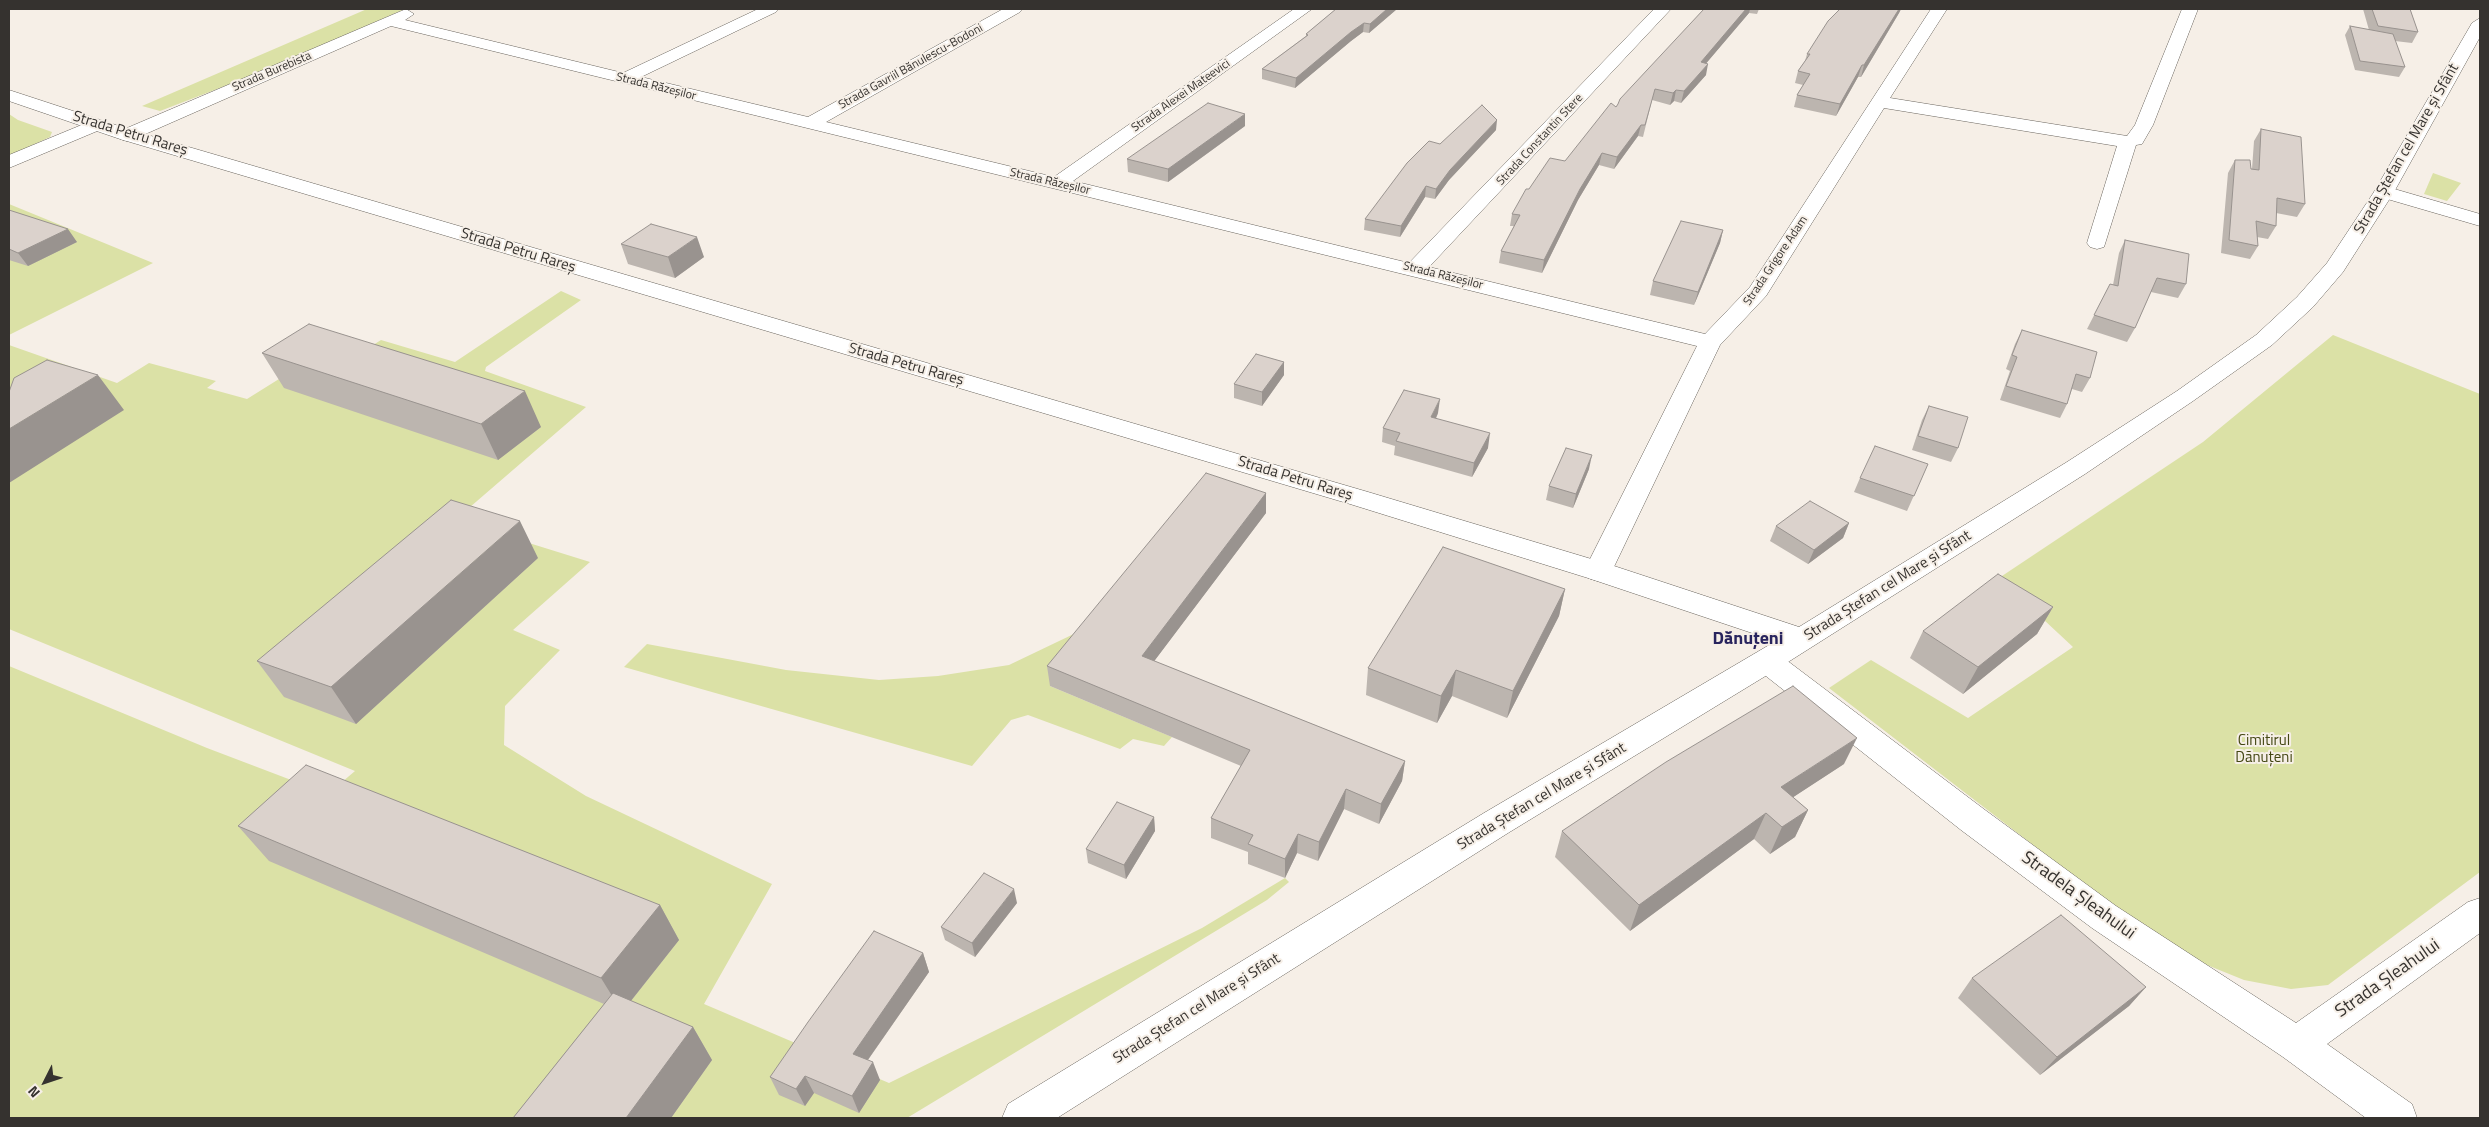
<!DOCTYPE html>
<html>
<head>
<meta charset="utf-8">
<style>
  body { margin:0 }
  #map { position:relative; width:2489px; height:1127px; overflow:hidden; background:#f6efe7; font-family:"Titillium Web",sans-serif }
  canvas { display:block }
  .frame { position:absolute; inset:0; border:10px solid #35322f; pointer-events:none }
  .north { position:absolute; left:20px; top:1057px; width:50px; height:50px; -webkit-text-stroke:4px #f6efe7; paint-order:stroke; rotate:229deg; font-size:14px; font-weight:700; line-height:20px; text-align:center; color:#35322f }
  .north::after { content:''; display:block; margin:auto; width:18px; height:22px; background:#35322f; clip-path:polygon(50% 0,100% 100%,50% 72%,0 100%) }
</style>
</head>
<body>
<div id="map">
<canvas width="2489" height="1127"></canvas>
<div class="frame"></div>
<div class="north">N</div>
</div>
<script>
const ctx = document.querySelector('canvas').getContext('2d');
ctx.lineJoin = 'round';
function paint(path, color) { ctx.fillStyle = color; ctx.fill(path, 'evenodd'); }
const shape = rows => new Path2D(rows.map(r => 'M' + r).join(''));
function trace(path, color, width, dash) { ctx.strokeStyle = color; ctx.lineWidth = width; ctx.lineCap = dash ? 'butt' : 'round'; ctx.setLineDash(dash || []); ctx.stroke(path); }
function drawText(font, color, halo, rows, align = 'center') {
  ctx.font = font + ' "Titillium Web",sans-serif'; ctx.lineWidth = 4; ctx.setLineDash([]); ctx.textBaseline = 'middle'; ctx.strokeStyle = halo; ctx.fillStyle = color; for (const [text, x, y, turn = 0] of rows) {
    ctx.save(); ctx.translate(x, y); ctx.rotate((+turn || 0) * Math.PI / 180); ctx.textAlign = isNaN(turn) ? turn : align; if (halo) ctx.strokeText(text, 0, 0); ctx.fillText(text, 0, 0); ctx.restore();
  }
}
paint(shape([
  [367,9,405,9,264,71,160,111,142,106],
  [9,114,18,120,52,132,50,137,9,156],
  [2433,173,2461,183,2447,201,2424,194],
  [9,204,153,263,9,335],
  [561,291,581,300,486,367,485,371,586,407,455,520,590,562,513,630,560,650,505,706,504,745,586,796,772,884,704,1004,889,1083,1202,928,1285,878,1289,882,1267,900,907,1118,9,1118,9,666,207,748,328,794,355,771,9,629,9,345,117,383,149,363,216,381,207,388,247,399,327,349,362,352,381,340,455,362],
  [2333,335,2480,394,2480,872,2328,985,2291,989,2244,980,2202,963,2150,935,1829,688,1871,660,1968,718,2073,647,1999,578,2203,442],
  [1080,631,1050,686,1172,737,1164,746,1133,739,1120,749,1028,715,1011,720,972,766,624,667,647,644,786,670,879,680,938,676,1009,665]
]), '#dbe1a6');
const minor = shape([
  [406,9,414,14,405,20,623,73,758,9,778,9,776,12,641,77,808,117,1003,9,1022,9,1020,12,826,122,1054,177,1294,9,1312,9,1073,181,1409,263,1654,9,1671,9,1429,267,1705,334,1750,287,1931,9,1947,9,1890,98,2127,136,2135,125,2182,9,2198,9,2153,125,2142,144,2136,145,2104,247,2097,249,2090,247,2087,243,2117,146,1884,108,1766,296,1720,345,1612,571,1608,578,1598,581,1588,578,1584,571,1697,346,391,26,134,139,127,141,120,139,118,135,120,131,406,9],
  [96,119,102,121,105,125,102,129,9,168,9,155,96,119],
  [2384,186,2480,214,2480,226,2377,196,2374,192,2377,188,2384,186],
  [1767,650,1777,653,1985,810,2116,906,2296,1023,2468,902,2480,898,2480,933,2327,1044,2412,1104,2417,1118,2366,1118,2283,1057,2092,928,1961,830,1757,669,1752,661,1757,653,1767,650]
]);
const secondary = shape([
  [2480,18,2480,37,2394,192,2343,272,2313,307,2272,345,2193,401,2085,474,1777,669,1508,833,1057,1118,1002,1118,1008,1104,1484,813,1776,641,1588,578,1350,504,120,139,9,101,9,90,134,131,1368,492,1608,564,1799,627,2067,462,2177,391,2256,335,2297,297,2327,263,2374,192,2472,23,2480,18]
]);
trace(minor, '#6a655e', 1);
trace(secondary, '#6a655e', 1);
paint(minor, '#fff');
paint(secondary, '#fff');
paint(shape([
  [1336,9,1397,9,1369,33,1363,32,1351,41,1295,88,1262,79,1262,69,1306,36,1306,34],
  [1704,9,1759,9,1757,14,1749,13,1706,63,1706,75,1681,103,1674,101,1670,105,1652,100,1643,137,1638,136,1614,169,1599,165,1578,200,1542,273,1499,263,1501,251,1514,226,1510,226,1512,214,1529,189,1565,161,1616,107],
  [1840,9,1901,9,1899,13,1861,77,1858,77,1836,116,1794,107,1797,95,1803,85,1795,83,1798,71,1805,61,1807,54],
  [2363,9,2410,9,2418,32,2412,43,2395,41,2405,67,2399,77,2355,70,2345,35,2350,26,2369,30],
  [1245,126,1168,182,1128,172,1127,159],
  [2261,129,2305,204,2297,217,2276,213,2276,226,2268,239,2257,237,2258,246,2250,259,2221,253,2228,173,2235,160,2252,169,2254,141],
  [1496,130,1449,180,1435,199,1425,197,1400,237,1364,230,1365,219,1440,144],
  [9,210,77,242,28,266,9,260],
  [1723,230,1720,243,1694,305,1650,295,1653,281],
  [2125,240,2186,284,2178,298,2151,292,2135,328,2127,342,2087,329,2110,284,2113,285,2119,253],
  [621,244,704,257,675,278,628,264],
  [2022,330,2090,378,2082,392,2072,389,2067,404,2060,418,2000,400,2010,371,2006,369,2015,344],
  [262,353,541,427,498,460,284,388],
  [1284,362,1284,375,1262,406,1234,398,1234,384],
  [1929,406,1958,448,1951,462,1912,450,1922,420],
  [1438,413,1436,419,1488,448,1472,477,1394,455,1395,446,1382,442,1383,428],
  [1928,464,1907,511,1854,492,1860,478],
  [1589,469,1573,508,1546,500,1549,486],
  [1266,493,1266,513,1154,661,1405,761,1402,781,1379,824,1344,809,1318,861,1297,853,1285,878,1248,864,1248,852,1211,838,1211,818,1241,766,1050,686,1047,666],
  [1849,523,1843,538,1808,564,1770,541,1776,526],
  [538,558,356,724,284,697,257,661],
  [1565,589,1559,616,1507,718,1452,696,1437,723,1366,695,1368,668],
  [2053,607,2037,634,1963,694,1910,658,1923,631],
  [1844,764,1793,797,1808,810,1795,837,1770,854,1754,839,1630,931,1555,857,1562,831],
  [1154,817,1155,831,1126,879,1088,863,1086,849],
  [238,826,660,905,679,940,631,1001,693,1027,712,1060,671,1118,513,1118,604,1004,269,861],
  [1017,903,975,957,945,940,941,927],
  [923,953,929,972,868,1060,880,1080,859,1113,814,1093,805,1106,779,1095,770,1077],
  [1972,978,2146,987,2129,1006,2040,1075,1958,998]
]), '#bcb5af');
paint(shape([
  [1387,9,1397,9,1369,33,1370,24],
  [1746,9,1750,9,1749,13,1698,73,1701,62],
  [1899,9,1901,9,1899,13,1861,77,1864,65],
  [1364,23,1363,32,1351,41,1295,88,1296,78,1351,32],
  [1708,64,1706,75,1681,103,1684,91],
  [1862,65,1858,77,1836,116,1840,104],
  [1676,90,1674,101,1670,105,1673,93],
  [1245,114,1245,126,1168,182,1168,169],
  [1497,120,1496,130,1449,180,1435,199,1436,189,1450,170],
  [1641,125,1638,136,1614,169,1617,157],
  [1602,153,1599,165,1578,200,1542,273,1544,260,1580,189],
  [1426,186,1425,197,1400,237,1401,226],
  [68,229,77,242,28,266,18,253],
  [1723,230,1720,243,1694,305,1698,292],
  [697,237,704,257,675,278,668,257],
  [1284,362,1284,375,1262,406,1262,392],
  [98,375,124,410,9,483,9,429],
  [525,391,541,427,498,460,481,424],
  [1440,399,1438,413,1429,432,1431,417],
  [1490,433,1488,448,1472,477,1474,463],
  [1592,455,1589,469,1573,508,1576,494],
  [1266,493,1266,513,1143,676,1142,656],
  [520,521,538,558,356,724,331,687],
  [1849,523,1843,538,1808,564,1814,550],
  [1565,589,1559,616,1507,718,1513,691],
  [2053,607,2037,634,1963,694,1978,667],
  [1456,670,1452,696,1437,723,1441,696],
  [1857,738,1844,764,1769,813,1781,787],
  [1405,761,1402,781,1379,824,1381,804],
  [1346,789,1344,809,1318,861,1319,842],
  [1808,810,1795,837,1770,854,1782,827],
  [1766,813,1754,839,1630,931,1639,905],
  [1154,817,1155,831,1126,879,1124,865],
  [1298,834,1297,853,1285,878,1285,859],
  [1014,889,1017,903,975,957,972,943],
  [660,905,679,940,622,1012,601,978],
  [923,953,929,972,860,1071,853,1054],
  [2146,987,2129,1006,2040,1075,2057,1057],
  [693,1027,712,1060,671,1118,626,1118],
  [873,1062,880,1080,859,1113,852,1096],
  [805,1076,814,1093,805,1106,796,1089]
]), '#99938f');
const building = shape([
  [1336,9,1387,9,1370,24,1364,23,1351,32,1296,78,1262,69,1308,35,1306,34,1336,9],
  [1704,9,1746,9,1701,62,1708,64,1684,91,1676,90,1673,93,1655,89,1645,125,1641,125,1617,157,1602,153,1580,189,1544,260,1501,251,1520,215,1512,214,1526,189,1529,189,1550,158,1565,161,1611,103,1616,107,1618,104,1620,99,1704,9],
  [1840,9,1899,9,1864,65,1862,65,1840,104,1797,95,1810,74,1798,71,1810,54,1807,54,1828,21,1840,9],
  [2372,9,2410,9,2418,32,2378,26,2372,9],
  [2350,26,2393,34,2405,67,2360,61,2350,26],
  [1208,103,1245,114,1168,169,1127,159,1208,103],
  [1482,105,1497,120,1450,170,1436,189,1426,186,1401,226,1365,219,1407,163,1429,141,1440,144,1482,105],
  [2261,129,2301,137,2305,204,2277,198,2276,226,2256,221,2258,246,2229,240,2235,160,2250,160,2251,169,2259,170,2261,129],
  [9,210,68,229,18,253,9,249,9,210],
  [1681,221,1723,230,1698,292,1653,281,1681,221],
  [651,224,697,237,668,257,621,244,651,224],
  [2125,240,2189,254,2186,284,2157,278,2135,328,2094,315,2110,284,2118,286,2125,240],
  [309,324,525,391,481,424,262,353,309,324],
  [2022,330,2097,352,2090,378,2076,374,2067,404,2006,386,2017,357,2012,355,2022,330],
  [1256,354,1284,362,1262,392,1234,384,1256,354],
  [47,360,98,375,9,429,9,392,14,378,47,360],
  [1404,390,1440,399,1431,417,1490,433,1474,463,1396,441,1400,433,1383,428,1404,390],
  [1929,406,1968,417,1958,448,1918,436,1929,406],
  [1875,446,1928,464,1914,496,1860,478,1875,446],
  [1566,448,1592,455,1576,494,1549,486,1566,448],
  [1206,473,1266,493,1142,656,1405,761,1381,804,1346,789,1319,842,1298,834,1285,859,1248,844,1253,835,1211,818,1250,750,1047,666,1206,473],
  [451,500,520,521,331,687,257,661,451,500],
  [1810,501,1849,523,1814,550,1776,526,1810,501],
  [1443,547,1565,589,1513,691,1456,670,1441,696,1368,668,1443,547],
  [1998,574,2053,607,1978,667,1923,631,1998,574],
  [1793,686,1857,738,1781,787,1808,810,1782,827,1766,813,1639,905,1562,831,1666,762,1793,686],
  [306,765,660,905,601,978,238,826,306,765],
  [1117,802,1154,817,1124,865,1086,849,1117,802],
  [984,873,1014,889,972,943,941,927,984,873],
  [2061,915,2146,987,2057,1057,1972,978,2061,915],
  [874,931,923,953,853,1054,873,1062,852,1096,805,1076,796,1089,770,1077,808,1022,874,931],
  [613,993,693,1027,626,1118,513,1118,613,993]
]);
paint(building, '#dbd2cc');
trace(building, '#99938f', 1);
drawText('12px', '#35322f', '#f6efe7', [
  ["Strada Gavriil Bănulescu-Bodoni",911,67,-29],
  ["Strada Burebista",272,72,-23],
  ["Strada Răzeşilor",656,87,14],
  ["Strada Alexei Mateevici",1181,96,-35],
  ["Strada Constantin Stere",1540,140,-47],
  ["Strada Răzeşilor",1050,182,13],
  ["Strada Grigore Adam",1776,261,-56],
  ["Strada Răzeşilor",1443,276,14]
]);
drawText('15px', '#35322f', '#f6efe7', [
  ["Strada Petru Rareș",130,134,17],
  ["Strada Ștefan cel Mare și Sfânt",2407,149,-60],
  ["Strada Petru Rareș",518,251,17],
  ["Strada Petru Rareș",906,365,16],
  ["Strada Petru Rareș",1295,479,17],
  ["Strada Ștefan cel Mare și Sfânt",1888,586,-32],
  ["Strada Ștefan cel Mare și Sfânt",1542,797,-31],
  ["Strada Ștefan cel Mare și Sfânt",1197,1009,-32]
]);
drawText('15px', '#444713', '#f6efe7', [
  ["Cimitirul",2264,741],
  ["Dănuțeni",2264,758]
]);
drawText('bold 18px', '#28245e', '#f6efe7', [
  ["Dănuțeni",1748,640]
]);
drawText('18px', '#35322f', '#f6efe7', [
  ["Stradela Șleahului",2078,896,36],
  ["Strada Șleahului",2388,979,-35]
]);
</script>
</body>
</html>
